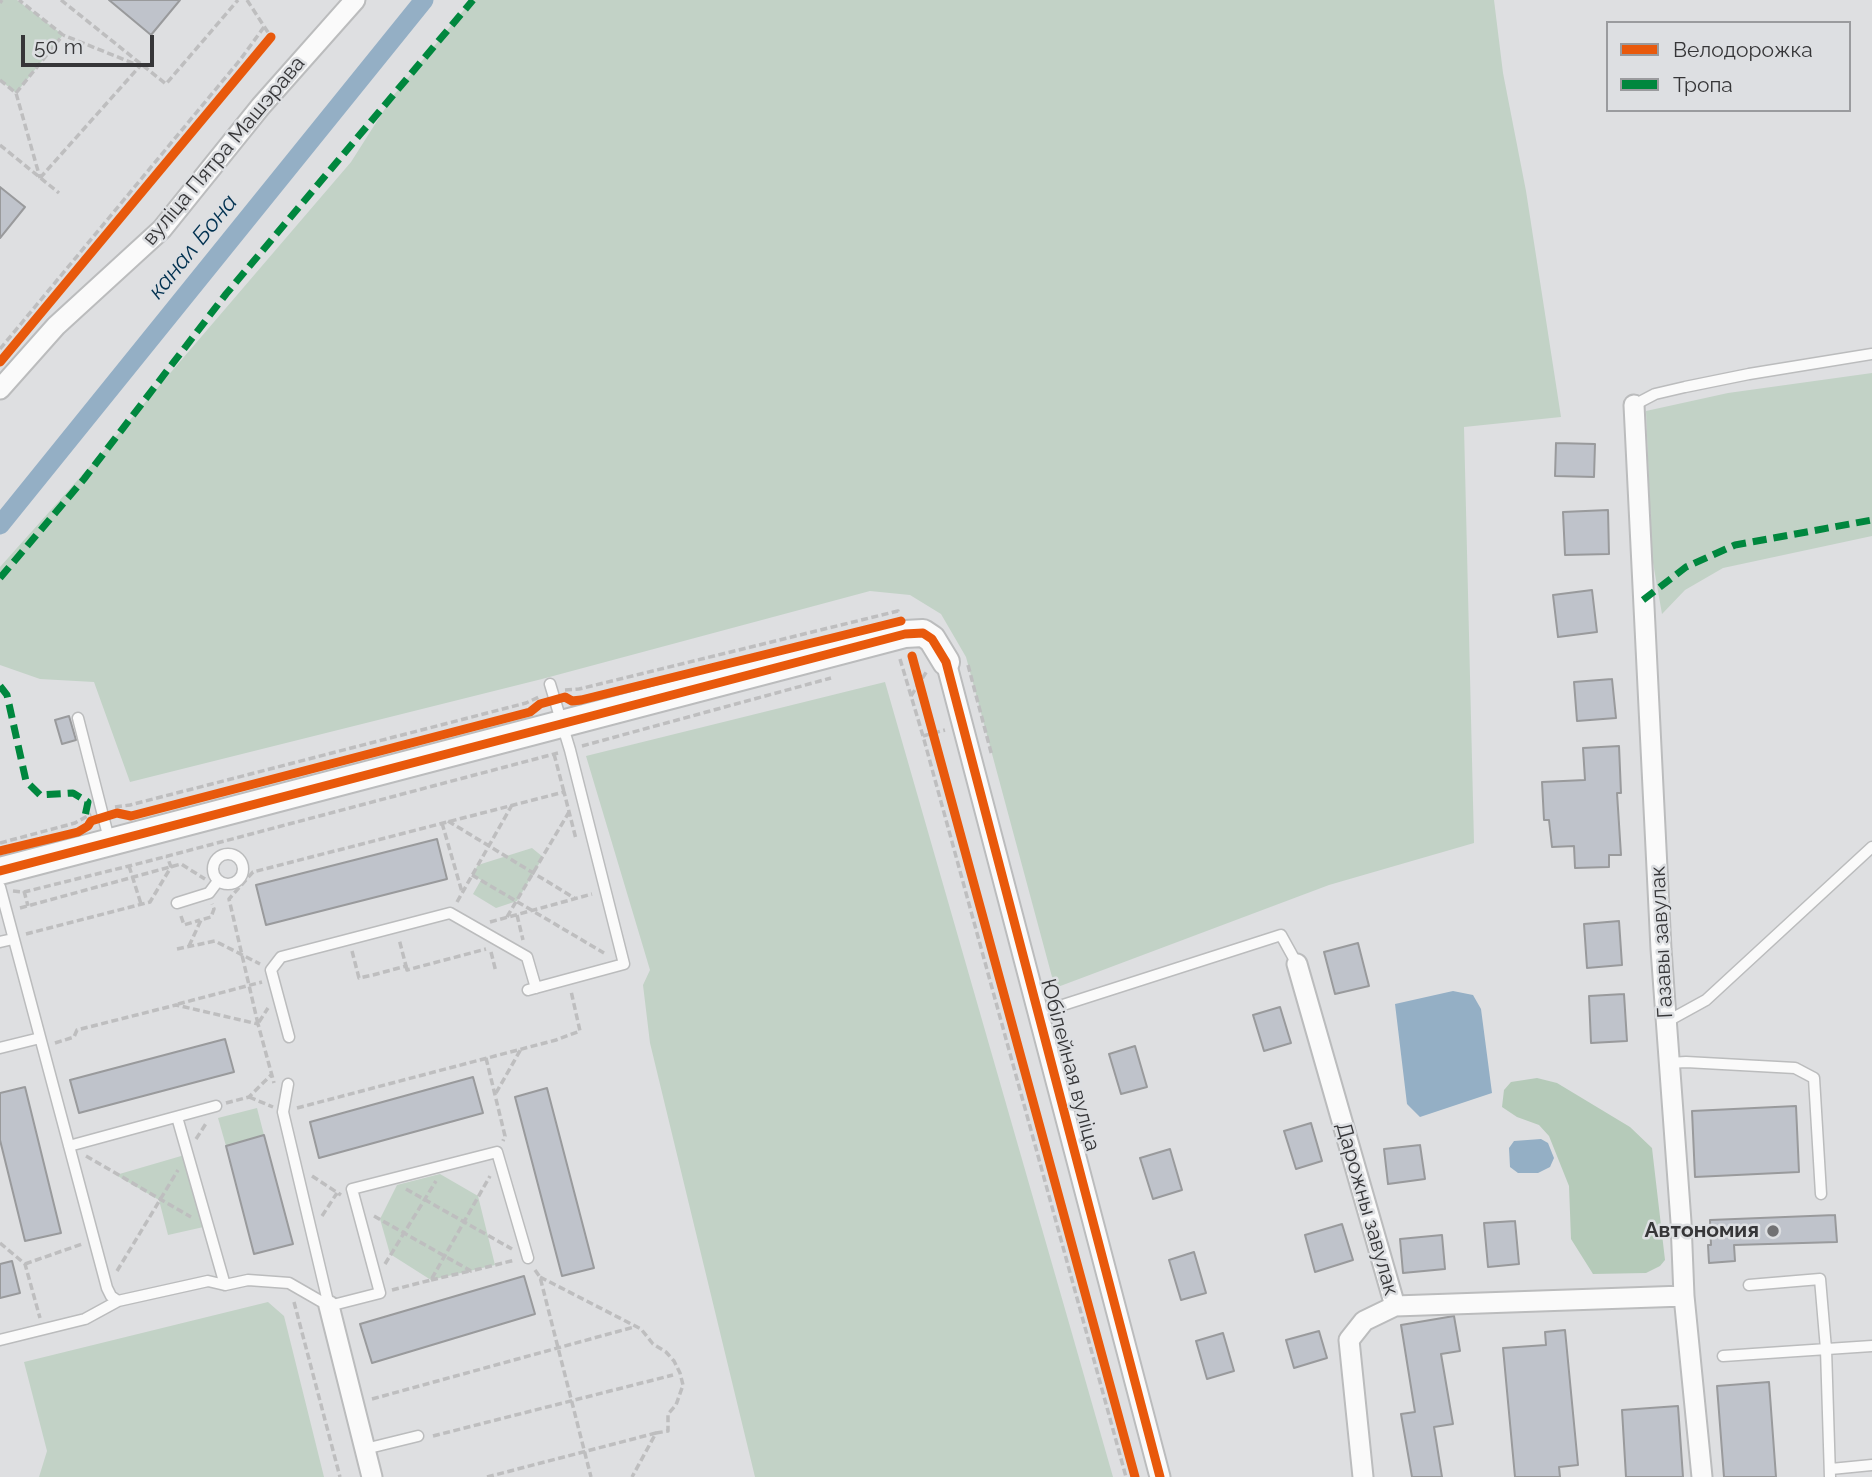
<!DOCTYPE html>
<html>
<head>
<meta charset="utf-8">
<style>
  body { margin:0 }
  #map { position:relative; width:1872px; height:1477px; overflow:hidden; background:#dedfe1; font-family:Raleway,sans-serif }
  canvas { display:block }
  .legend { position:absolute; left:1606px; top:21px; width:245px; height:91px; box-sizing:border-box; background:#dddfe2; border:2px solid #9a9b9e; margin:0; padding:9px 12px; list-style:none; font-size:21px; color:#363638 }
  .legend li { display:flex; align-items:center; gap:14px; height:35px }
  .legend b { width:35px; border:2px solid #9a9b9e }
  .scale { position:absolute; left:21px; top:35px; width:133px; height:32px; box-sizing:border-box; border:4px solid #363638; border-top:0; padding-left:9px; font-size:21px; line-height:24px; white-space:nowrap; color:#363638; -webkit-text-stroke:5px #dddfe2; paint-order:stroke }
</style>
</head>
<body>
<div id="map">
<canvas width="1872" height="1477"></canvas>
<ul class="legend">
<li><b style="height:9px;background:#e8590c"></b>Велодорожка</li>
<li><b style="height:9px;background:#00873e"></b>Тропа</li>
</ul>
<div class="scale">50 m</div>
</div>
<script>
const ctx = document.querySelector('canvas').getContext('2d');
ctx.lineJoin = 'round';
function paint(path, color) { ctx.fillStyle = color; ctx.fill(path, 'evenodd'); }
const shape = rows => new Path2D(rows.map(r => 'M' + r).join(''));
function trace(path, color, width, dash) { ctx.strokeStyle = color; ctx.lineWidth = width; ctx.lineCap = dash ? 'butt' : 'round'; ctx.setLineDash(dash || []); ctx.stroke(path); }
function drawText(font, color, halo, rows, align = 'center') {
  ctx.font = font + ' Raleway,sans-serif'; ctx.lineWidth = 5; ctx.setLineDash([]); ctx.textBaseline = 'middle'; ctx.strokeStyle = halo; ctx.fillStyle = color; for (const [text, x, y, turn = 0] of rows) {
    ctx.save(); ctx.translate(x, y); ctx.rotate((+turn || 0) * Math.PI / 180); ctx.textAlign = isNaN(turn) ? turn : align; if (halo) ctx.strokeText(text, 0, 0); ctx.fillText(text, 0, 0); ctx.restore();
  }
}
paint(shape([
  [2,0,17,0,63,35,16,93,0,80,0,3],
  [472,0,1494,0,1503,73,1526,191,1561,417,1464,427,1474,843,1329,885,1055,988,966,657,941,614,910,595,870,591,542,679,130,782,94,682,40,679,0,665,0,567,100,455,351,162,393,96],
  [1872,373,1872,536,1723,568,1685,590,1662,614,1652,557,1646,411,1728,393],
  [885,682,1071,1330,1113,1477,755,1477,650,1043,643,985,650,970,586,756],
  [532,848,543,857,517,901,496,908,473,894,481,880,472,875,478,865],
  [257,1108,264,1135,226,1146,218,1118],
  [188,1154,208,1226,168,1235,159,1200,116,1175],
  [440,1174,478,1196,495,1265,431,1280,390,1254,380,1219,397,1185],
  [268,1302,284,1316,324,1477,39,1477,47,1451,24,1362]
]), '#c2d2c6');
paint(shape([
  [1537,1078,1557,1083,1630,1127,1652,1148,1665,1260,1660,1266,1646,1273,1593,1274,1571,1239,1569,1186,1549,1136,1539,1125,1517,1117,1502,1107,1504,1090,1511,1082]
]), '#b5cab9');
paint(shape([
  [1453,991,1473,995,1481,1009,1492,1093,1420,1117,1407,1104,1395,1004],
  [1541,1139,1548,1143,1554,1158,1550,1167,1538,1173,1518,1173,1510,1167,1509,1148,1514,1141]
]), '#94afc5');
trace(shape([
  [0,525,424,0]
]), '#94afc5', 19);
const building = shape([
  [109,0,180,0,151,35,109,0],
  [0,187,25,207,0,238,0,187],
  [1556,443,1595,444,1594,477,1555,476,1556,443],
  [1608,510,1609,554,1565,555,1563,512,1608,510],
  [1592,590,1597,632,1558,637,1553,595,1592,590],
  [1612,679,1616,718,1577,721,1574,682,1612,679],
  [69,716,76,740,62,744,55,720,69,716],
  [1619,746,1621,793,1617,793,1621,855,1609,855,1609,867,1575,868,1574,846,1552,847,1549,820,1544,820,1542,782,1585,780,1583,748,1619,746],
  [437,839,447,879,266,925,256,885,437,839],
  [1619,921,1622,965,1587,968,1584,924,1619,921],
  [1358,943,1369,986,1335,994,1324,952,1358,943],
  [1624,994,1627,1041,1591,1043,1589,996,1624,994],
  [1280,1007,1291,1043,1264,1051,1253,1015,1280,1007],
  [225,1039,234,1072,79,1113,70,1080,225,1039],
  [1135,1046,1147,1087,1121,1094,1109,1054,1135,1046],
  [473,1077,483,1113,319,1158,310,1122,473,1077],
  [25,1087,61,1233,25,1241,0,1140,0,1093,25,1087],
  [547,1088,594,1268,562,1276,515,1097,547,1088],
  [1796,1106,1799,1172,1695,1177,1692,1111,1796,1106],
  [1311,1123,1322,1161,1296,1169,1284,1131,1311,1123],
  [264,1135,293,1244,254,1254,226,1146,264,1135],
  [1420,1145,1425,1179,1388,1184,1384,1149,1420,1145],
  [1170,1149,1182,1190,1153,1199,1140,1158,1170,1149],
  [1835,1215,1837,1242,1734,1245,1735,1261,1709,1263,1708,1245,1711,1245,1710,1220,1835,1215],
  [1515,1221,1519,1264,1488,1267,1484,1223,1515,1221],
  [1342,1224,1353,1260,1315,1272,1305,1235,1342,1224],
  [1442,1235,1445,1269,1403,1273,1400,1239,1442,1235],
  [1194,1252,1206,1293,1181,1300,1169,1260,1194,1252],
  [12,1261,20,1293,0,1298,0,1264,12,1261],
  [524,1276,535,1314,372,1363,360,1324,524,1276],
  [1454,1316,1460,1351,1441,1354,1453,1424,1434,1427,1442,1477,1412,1477,1401,1414,1415,1412,1401,1325,1454,1316],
  [1565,1330,1578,1465,1559,1467,1560,1477,1515,1477,1503,1348,1546,1345,1545,1332,1565,1330],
  [1319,1331,1327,1358,1294,1368,1286,1340,1319,1331],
  [1223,1333,1234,1371,1207,1379,1196,1341,1223,1333],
  [1769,1382,1776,1477,1724,1477,1717,1386,1769,1382],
  [1678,1406,1683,1477,1626,1477,1622,1410,1678,1406]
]);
paint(building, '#bfc3cb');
trace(building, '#999a9c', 2);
const lane = shape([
  [1634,405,1655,394,1685,387,1749,374,1872,354],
  [78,718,109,839],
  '213 869a15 15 0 1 1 30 0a15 15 0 1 1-30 0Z',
  [0,887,107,1288,111,1296,118,1301],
  [177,903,209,893,218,881],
  [0,942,13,939],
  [528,990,624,964,570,750,550,684],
  [1038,1013,1281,935,1297,964],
  [1666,1022,1706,1000,1872,847],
  [289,1037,271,970,281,957,450,913,527,957,536,988],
  [0,1048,40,1038],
  [1669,1063,1686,1062,1795,1068,1814,1078,1821,1194],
  [288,1084,283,1112,329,1306],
  [177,1117,225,1285],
  [69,1146,216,1106],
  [1749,1285,1820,1279,1826,1349,1830,1477],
  [0,1340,85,1319,118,1301,208,1281,225,1285,248,1280,289,1283,329,1306,380,1293,352,1189,497,1152,528,1258],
  [1723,1356,1872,1346],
  [365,1449,418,1436],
  [1831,1469,1872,1465]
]);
const street = shape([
  [0,389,56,326,162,229,261,106,355,0],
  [1634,405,1661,949,1681,1222,1684,1296,1702,1477],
  [946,662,1160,1477],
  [1297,964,1395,1306,1364,1321,1349,1340,1363,1477],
  [329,1306,372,1477],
  [1395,1306,1684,1296]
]);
const secondary = shape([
  [0,871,905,634,923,633,932,639,946,662]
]);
trace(lane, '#bbbcbd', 13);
trace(street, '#bbbcbd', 23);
trace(secondary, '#bbbcbd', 30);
trace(shape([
  [61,0,166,84,238,0],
  [247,0,271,37],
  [0,3,2,0],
  [0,80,16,93,40,178],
  [16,93,63,35,19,0],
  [0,145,59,193],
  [40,178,140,66,63,35],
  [0,349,240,60,264,27],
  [900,659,923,736,1126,1477],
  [968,665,992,756],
  [565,690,579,689,898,611,899,615],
  [911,696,927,671],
  [923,736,945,730],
  [582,746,831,678],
  [554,754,564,792],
  [115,807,130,805,526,703,541,696],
  [448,821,576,899],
  [442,823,462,892],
  [0,843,75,823,91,814],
  [129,866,141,904],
  [472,875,604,953],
  [13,891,24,892,145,862,558,753],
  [24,891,28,906],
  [457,902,512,805],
  [20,908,181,864,205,879],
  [517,915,523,940],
  [181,916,184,925,200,920],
  [507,917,569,812],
  [490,922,592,894],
  [26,934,150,902,171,867,167,856],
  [189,946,201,920,211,917,214,909,212,904],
  [177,949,215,941,260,964],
  [352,951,359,978,373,975,406,966,399,939],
  [491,952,496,972],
  [406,966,407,970,486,949],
  [178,1004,262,982],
  [259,1022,268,1008],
  [258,1024,229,899,253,872,564,792,576,839],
  [55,1043,74,1037,77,1030,176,1005,258,1024,274,1083],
  [486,1058,505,1136,503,1141],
  [496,1093,521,1049],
  [249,1097,273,1107],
  [226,1103,249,1097,271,1075],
  [297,1108,556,1040,580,1031,571,991],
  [196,1139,207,1122],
  [86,1156,191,1217],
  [312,1176,341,1195],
  [406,1189,512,1249],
  [322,1216,337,1193],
  [374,1216,471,1271,515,1260],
  [0,1243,25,1264,40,1318],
  [25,1264,82,1244],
  [385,1264,436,1181],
  [535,1270,540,1277,591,1477],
  [117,1271,178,1170],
  [540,1277,641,1329,653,1344,666,1352,674,1361,680,1373,683,1385,676,1405,668,1414,668,1431,656,1433,632,1477],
  [431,1280,470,1271],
  [392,1290,431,1280,490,1176],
  [294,1302,340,1477],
  [372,1399,634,1327],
  [433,1436,673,1375],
  [487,1477,656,1433]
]), '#bebebf', 3.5, [7, 3.5]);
trace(lane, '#fafafa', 10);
trace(street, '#fafafa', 19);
trace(secondary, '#fafafa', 26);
trace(shape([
  [0,578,84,479,226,294,473,0],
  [1643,600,1686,567,1735,545,1872,520],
  [0,686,7,695,26,781,40,795,73,793,88,802,85,816]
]), '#00873e', 7, [14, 7]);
trace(shape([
  [0,362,271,37],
  [912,656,1135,1477],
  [0,851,78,832,88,826,91,821,117,813,131,816,530,712,540,704,565,697,572,701,581,700,901,621],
  [0,871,905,634,923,633,932,639,946,662,1160,1477]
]), '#e8590c', 9);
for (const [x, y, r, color] of [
  [1773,1231,7,"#717173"]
]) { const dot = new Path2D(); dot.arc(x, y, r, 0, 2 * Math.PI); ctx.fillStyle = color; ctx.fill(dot); trace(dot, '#dddfe2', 2.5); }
drawText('21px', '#363638', '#dddfe2', [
  ["вуліца Пятра Машэрава",224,151,-50],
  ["Газавы завулак",1662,942,-93],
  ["Юбілейная вуліца",1070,1065,75],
  ["Дарожны завулак",1367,1209,74]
]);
drawText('bold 21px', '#363638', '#dddfe2', [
  ["Автономия",1759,1231]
], 'right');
drawText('italic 23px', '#013150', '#dddfe2', [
  ["канал Бона",193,247,-51]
]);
</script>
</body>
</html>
